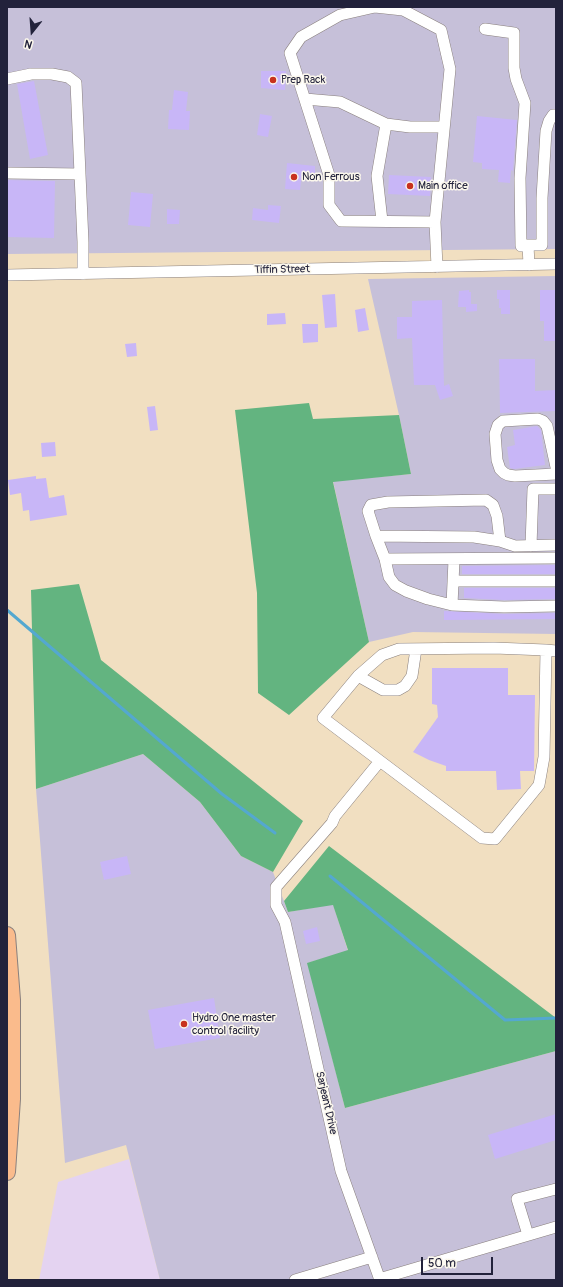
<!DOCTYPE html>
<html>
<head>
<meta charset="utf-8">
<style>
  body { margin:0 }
  #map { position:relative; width:563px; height:1287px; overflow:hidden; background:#f1dfc1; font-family:Pangolin,sans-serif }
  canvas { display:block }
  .frame { position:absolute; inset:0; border:8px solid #22223b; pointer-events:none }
  .north { position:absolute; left:12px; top:12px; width:40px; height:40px; -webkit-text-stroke:3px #fbf7ec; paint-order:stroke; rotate:197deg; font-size:11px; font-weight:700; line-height:16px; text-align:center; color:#22223b }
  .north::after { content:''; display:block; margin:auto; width:14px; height:18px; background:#22223b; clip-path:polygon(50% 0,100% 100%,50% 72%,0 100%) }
  .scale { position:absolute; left:421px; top:1257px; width:72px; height:18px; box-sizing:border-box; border:2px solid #22223b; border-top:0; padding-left:5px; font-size:12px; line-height:14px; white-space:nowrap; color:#22223b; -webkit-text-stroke:3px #fbf7ec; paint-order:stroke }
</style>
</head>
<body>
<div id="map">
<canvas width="563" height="1287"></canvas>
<div class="frame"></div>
<div class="north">N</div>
<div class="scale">50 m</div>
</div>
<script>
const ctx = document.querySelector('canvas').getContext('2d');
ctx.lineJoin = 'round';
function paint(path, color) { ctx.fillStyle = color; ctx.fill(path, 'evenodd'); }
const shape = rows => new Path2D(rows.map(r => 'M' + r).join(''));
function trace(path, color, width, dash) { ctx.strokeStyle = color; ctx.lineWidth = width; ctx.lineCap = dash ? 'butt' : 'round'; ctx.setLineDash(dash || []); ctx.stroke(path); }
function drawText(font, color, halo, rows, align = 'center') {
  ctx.font = font + ' Pangolin,sans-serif'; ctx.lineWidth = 3; ctx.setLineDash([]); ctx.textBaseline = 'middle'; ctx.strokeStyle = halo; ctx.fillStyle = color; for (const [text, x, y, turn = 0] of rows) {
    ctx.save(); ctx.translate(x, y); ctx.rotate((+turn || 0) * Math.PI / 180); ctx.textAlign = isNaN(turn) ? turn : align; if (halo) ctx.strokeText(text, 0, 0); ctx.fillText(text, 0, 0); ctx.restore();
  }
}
paint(shape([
  [129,1159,160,1280,39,1280,58,1182]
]), '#e4d3f1');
paint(shape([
  [7,7,556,7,556,249,7,254],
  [556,276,556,634,413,632,369,642,333,481,411,474,399,415,368,279],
  [143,754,200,802,241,856,273,872,288,912,333,904,348,951,308,963,345,1108,556,1051,556,1280,160,1280,126,1145,65,1163,36,789]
]), '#c6c0d9');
paint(shape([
  [309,403,313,419,399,415,411,474,333,482,369,642,289,715,258,693,257,593,235,410],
  [79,584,101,660,303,821,273,872,241,856,200,802,143,754,36,789,31,590],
  [329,846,556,1018,556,1051,345,1108,307,963,348,950,333,905,288,912,284,901]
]), '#63b480');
trace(shape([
  [7,610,222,794,275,833],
  [330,876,505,1020,556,1018]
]), '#54a8d0', 3);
paint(shape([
  [261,71,286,71,285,90,261,88],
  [34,81,48,155,30,159,17,84],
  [174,90,188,92,186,111,190,111,189,130,168,129,169,110,172,110],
  [260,114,272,116,268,137,257,135],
  [477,116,517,120,513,171,511,170,510,183,498,182,499,170,482,169,482,163,473,162],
  [287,163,315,166,315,173,302,173,300,190,285,189],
  [389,175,431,177,430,196,388,194],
  [7,180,55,181,54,238,7,237],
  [131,192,153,194,150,227,128,225],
  [268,205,281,206,279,223,252,220,253,208,268,210],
  [167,209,180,210,179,224,167,224],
  [469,290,469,292,471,292,471,304,477,304,477,311,466,312,466,307,458,307,459,291],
  [497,290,510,290,510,314,501,314,501,308,499,308,499,299,497,299],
  [540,290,556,290,556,341,544,341,544,321,540,321],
  [335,294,337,327,325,328,322,295],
  [442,300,444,386,449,384,453,396,440,400,435,385,414,385,412,338,397,339,397,317,412,317,412,301],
  [365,308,369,330,358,332,355,310],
  [285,313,286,324,267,325,267,314],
  [302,324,318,324,318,342,303,343],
  [136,343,137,356,127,357,125,344],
  [499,359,535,359,535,391,556,390,556,411,500,413],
  [155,406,158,430,150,431,147,407],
  [537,426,541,430,545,465,514,469,510,468,507,447,515,445,513,430],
  [55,442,56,456,42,457,41,443],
  [36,476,36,479,46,478,49,498,64,495,67,515,30,521,29,510,23,511,21,493,10,495,8,480],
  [556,565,556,574,462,574,462,566],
  [464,588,556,588,556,599,504,600,464,598],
  [444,611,504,614,556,613,556,619,444,620],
  [432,668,508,668,508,695,535,695,534,771,520,771,521,789,497,790,496,771,446,771,446,766,429,760,413,752,438,717,437,705,432,704],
  [127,856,131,874,104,880,100,862],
  [317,927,320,941,306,944,303,931],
  [214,998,220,1038,155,1049,148,1010],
  [556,1114,556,1140,495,1159,488,1135]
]), '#c8b6f7');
const minor = shape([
  [485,29,514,33,514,68,516,79,525,103,520,178,521,246,528,245],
  [7,79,31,74,52,74,68,77,76,83,83,242,83,274],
  [305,99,340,102,386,124,410,127,444,127],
  [7,173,80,174],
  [382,221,377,176,386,124],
  [435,222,450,69,441,30,403,10,375,7,340,15,301,37,290,53,329,175,329,205,341,221,435,222,437,267],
  [529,265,528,245,542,245,542,198,546,131,549,121,553,115,556,115],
  [7,275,556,264],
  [556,467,547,426,543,421,538,419,503,421,498,425,495,434,497,460,500,469,504,473,508,475,515,476,556,474],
  [376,536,385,559,389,577,395,585,406,591,428,599,452,605,504,607,556,606],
  [500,541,497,516,493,505,486,500,388,502,371,505,368,511,376,536,474,537,500,541,515,546,556,545],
  [531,546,533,489,556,489],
  [385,559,556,558],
  [453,581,556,581],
  [452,605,454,560],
  [546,650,544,757,539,785,495,839,482,838,323,718,358,676,382,655,399,649,494,648,546,650,556,651],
  [358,676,383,690,398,690,405,686,412,676,416,649],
  [528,1235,517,1199,556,1189],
  [379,1279,556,1227],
  [295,1280,372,1257],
  [380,1280,341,1171,285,922,276,905,276,887,332,823,335,816,380,761]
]);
const highway = shape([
  [7,935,12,1000,12,1099,7,1172]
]);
trace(minor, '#8a807e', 12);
trace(highway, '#8a807e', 18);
trace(minor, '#fff', 11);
trace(highway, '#fabb8c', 16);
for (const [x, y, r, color] of [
  [273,80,4,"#c8321e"],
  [294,177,4,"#c8321e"],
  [410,186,4,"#c8321e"],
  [184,1024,4,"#c8321e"]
]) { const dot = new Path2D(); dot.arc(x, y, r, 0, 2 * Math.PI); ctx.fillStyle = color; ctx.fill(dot); trace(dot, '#fbf7ec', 1.5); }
drawText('11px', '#22223b', '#fbf7ec', [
  ["Prep Rack",281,80],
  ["Non Ferrous",302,177],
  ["Main office",418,186],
  ["Hydro One master",192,1018],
  ["control facility",192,1031]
], 'left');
drawText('11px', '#22223b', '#fbf7ec', [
  ["Tiffin Street",282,270,-1],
  ["Sarjeant Drive",326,1103,77]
]);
</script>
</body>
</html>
